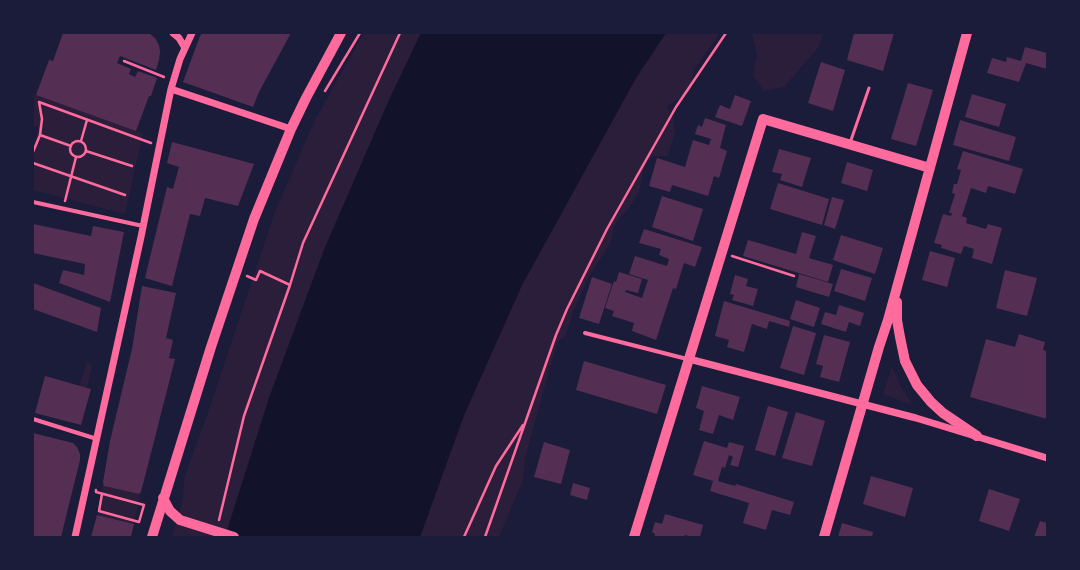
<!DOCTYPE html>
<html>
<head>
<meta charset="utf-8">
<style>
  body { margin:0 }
  #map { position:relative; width:1080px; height:570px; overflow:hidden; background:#1b1b3a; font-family:"Exo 2",sans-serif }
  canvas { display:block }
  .frame { position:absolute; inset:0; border:34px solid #1b1b3a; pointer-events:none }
</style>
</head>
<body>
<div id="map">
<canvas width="1080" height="570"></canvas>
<div class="frame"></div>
</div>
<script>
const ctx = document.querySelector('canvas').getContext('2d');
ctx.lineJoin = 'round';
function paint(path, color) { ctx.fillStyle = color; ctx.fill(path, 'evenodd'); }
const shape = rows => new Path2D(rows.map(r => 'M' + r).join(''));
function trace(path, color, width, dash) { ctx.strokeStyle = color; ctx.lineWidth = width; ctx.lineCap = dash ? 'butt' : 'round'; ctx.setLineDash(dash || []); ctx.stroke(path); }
paint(shape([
  [364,33,421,33,389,100,324,250,269,398,225,537,172,537,183,499,184,478,211,404,276,209,315,120],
  [666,33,720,33,694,70,690,92,667,106,673,118,675,133,668,156,651,156,643,171,639,192,629,208,614,225,611,242,589,277,573,312,566,335,557,343,525,458,523,480,499,537,420,537,464,415,522,285,636,78],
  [752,33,822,33,822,38,818,48,784,87,764,91,753,76,757,54],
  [33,94,143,133,125,214,33,190,33,147,36,141,38,126,33,127],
  [87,362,92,365,92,367,87,388,79,386],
  [892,367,901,387,911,402,910,404,883,394],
  [103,482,107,487,139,494,141,492,134,524,97,515]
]), '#2a1e3b');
paint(shape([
  [421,33,666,33,636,78,522,285,464,415,420,537,225,537,269,398,324,250,389,100]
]), '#12122b');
paint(shape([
  [63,33,149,33,155,38,159,45,160,52,159,60,156,70,120,56,117,63,131,69,129,74,135,77,138,71,157,78,151,96,149,96,136,131,36,95,49,60,53,61],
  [203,33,291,33,259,92,253,107,183,82,200,36],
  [854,33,894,33,883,71,847,60],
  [1025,47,1047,53,1047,69,1026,63,1019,82,987,73,992,58,1006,62,1007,57,1021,61],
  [821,62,845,70,833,111,808,103],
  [908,83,933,90,916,146,891,139],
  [972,94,1006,104,999,127,965,117],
  [735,95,751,101,742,126,715,117,720,105,730,109],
  [705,118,726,125,720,148,727,151,719,178,714,176,708,196,672,185,670,192,649,186,657,158,685,167,693,140,709,145,711,139,695,134,698,125,702,127],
  [960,120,1016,137,1009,161,953,145],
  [172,142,254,164,238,206,205,198,200,216,190,214,172,286,145,278,167,187,173,189,179,167,167,163],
  [779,149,811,158,802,187,780,180,782,174,772,172],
  [963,151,1023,169,1015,194,988,186,986,193,971,188,962,216,967,218,966,223,986,229,988,224,1002,228,992,264,972,258,974,249,964,246,961,254,941,248,942,245,934,243,943,214,951,216,952,213,949,213,955,194,952,193,954,184,957,184,961,170,957,169],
  [847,162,873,170,867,191,841,183],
  [778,183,829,199,822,225,770,209],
  [662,196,703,209,693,241,652,227],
  [832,197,844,200,835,229,824,225],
  [33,224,91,236,93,226,124,232,110,302,59,283,63,270,84,275,85,264,33,253],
  [644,229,702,247,695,267,684,263,676,289,673,288,656,340,632,331,634,323,612,316,614,311,605,308,614,281,616,282,619,272,642,279,638,293,626,290,625,292,642,298,648,280,629,274,635,256,667,266,669,259,659,255,661,249,639,243],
  [802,232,816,236,809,258,833,265,828,282,743,256,748,240,796,254],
  [841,235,883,248,875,274,833,260],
  [930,251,955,258,947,287,922,280],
  [841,269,872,278,865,301,834,291],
  [1005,270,1037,278,1027,316,996,308],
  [799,274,833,284,829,297,796,287],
  [735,275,748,279,746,286,758,289,753,306,732,300,734,295,730,294],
  [592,277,612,284,599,324,579,318],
  [33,283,101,308,97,332,33,309],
  [142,286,176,293,166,338,173,340,169,358,175,359,141,492,139,494,104,486,103,482,110,441,132,349],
  [796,300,820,308,814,327,790,319],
  [724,301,790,321,789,327,769,321,767,329,752,324,744,352,727,347,729,340,715,336],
  [839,305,864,313,860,326,849,322,846,332,821,324,825,312,836,315],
  [793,326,816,333,804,375,780,368],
  [1019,334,1045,342,1043,350,1047,351,1047,419,970,397,986,339,1015,347],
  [824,335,850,342,839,382,820,377,823,366,816,364],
  [584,361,666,385,657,414,576,390],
  [45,376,91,389,81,425,35,413],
  [702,386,740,397,733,420,719,415,713,434,699,430,704,411,696,408],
  [768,406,788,412,775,456,755,450],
  [796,412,825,421,812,466,782,458],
  [33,433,73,443,77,447,80,454,80,460,61,537,33,537],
  [704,441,727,448,729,442,744,446,738,467,730,465,733,457,729,455,725,468,722,467,718,481,735,486,736,484,794,502,790,515,772,510,766,530,743,523,749,503,710,491,713,481,693,475],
  [544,442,570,450,561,484,534,477],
  [871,476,913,488,905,517,863,504],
  [573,483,590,488,587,500,570,495],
  [989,489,1020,499,1009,531,979,521],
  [665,514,703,525,700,537,693,537,685,535,684,537,654,537,655,534,652,532,655,522,662,524],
  [97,515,134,524,131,537,91,537],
  [1040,521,1047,523,1047,537,1034,537],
  [842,523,873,532,872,537,838,537]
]), '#542f53');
trace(shape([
  [124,61,164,77],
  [325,91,360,33],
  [40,135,71,146],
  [81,141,87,120],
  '70 149a8 8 0 1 1 16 0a8 8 0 1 1-16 0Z',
  [86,151,132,166],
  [33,152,40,135,42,119,39,102,151,143],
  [33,163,125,195],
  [65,201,76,157],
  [732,256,794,276],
  [247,276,256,280,260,271,290,285],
  [96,490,96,492,144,505,139,522,99,511,102,494],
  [219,520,244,416,290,285,303,243,400,33],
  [464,537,496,466,523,425],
  [485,537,556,335,567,309,607,229,676,107,726,33]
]), '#ff6b9d', 2.5);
trace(shape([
  [850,143,869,88]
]), '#ff6b9d', 3);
trace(shape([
  [33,202,143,226],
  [585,333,687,359],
  [33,419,97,439]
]), '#ff6b9d', 4);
trace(shape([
  [173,33,179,38,185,48],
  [171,89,291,129],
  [689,359,916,418,1047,458],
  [75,537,141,237,171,89,180,59,192,33]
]), '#ff6b9d', 7);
trace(shape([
  [897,302,897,320,900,337,905,361,917,385,931,402,943,413,977,436],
  [163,498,170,511,180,520,234,537],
  [152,537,211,347,254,219,291,129,306,98,341,33],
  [634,537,763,119,930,168],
  [824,537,879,347,888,320,967,33]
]), '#ff6b9d', 10);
</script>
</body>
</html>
